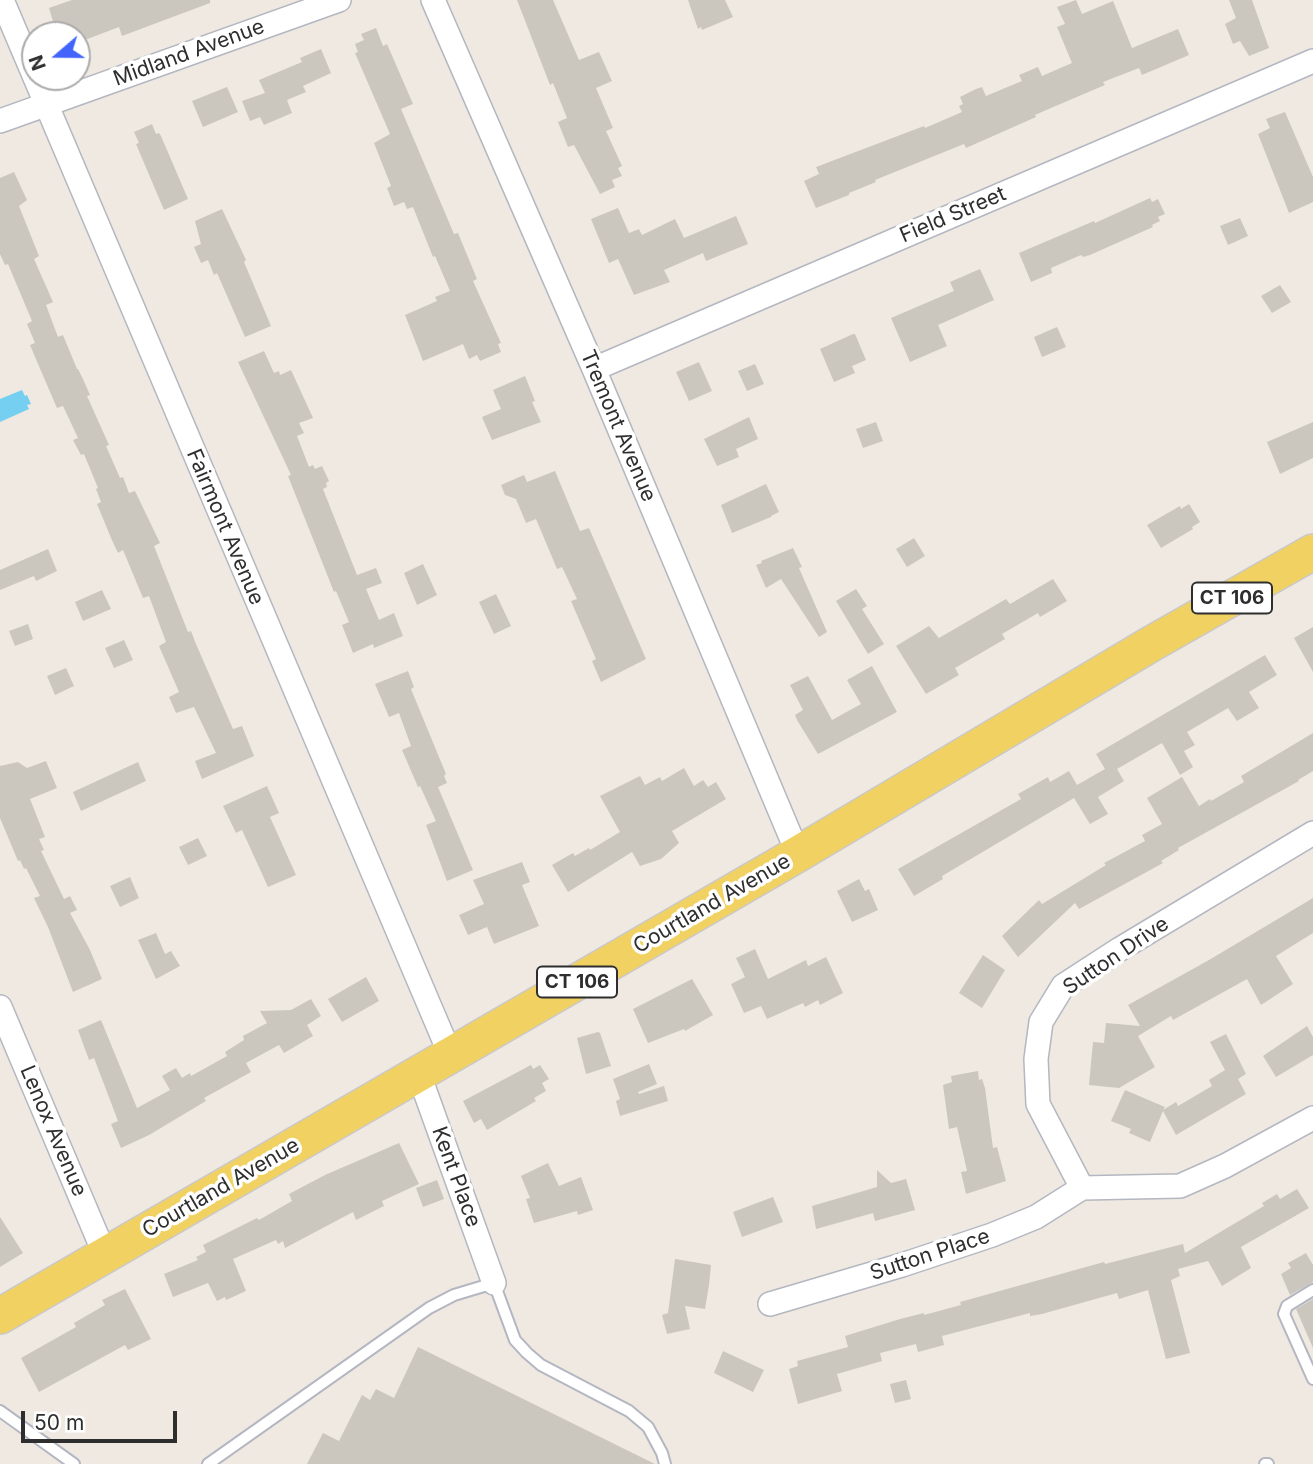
<!DOCTYPE html>
<html>
<head>
<meta charset="utf-8">
<style>
  body { margin:0 }
  #map { position:relative; width:1313px; height:1464px; overflow:hidden; background:#efe9e1; font-family:Inter,sans-serif }
  canvas { display:block }
  .north { position:absolute; left:21px; top:21px; width:70px; height:70px; box-sizing:border-box; background:#fff; border:2px solid #ababab; border-radius:50%; rotate:250deg; font-size:19px; font-weight:700; line-height:28px; text-align:center; color:#2e2e2e }
  .north::after { content:''; display:block; margin:auto; width:24px; height:32px; background:#4264fb; clip-path:polygon(50% 0,100% 100%,50% 72%,0 100%) }
  .scale { position:absolute; left:21px; top:1411px; width:156px; height:32px; box-sizing:border-box; border:4px solid #2e2e2e; border-top:0; padding-left:9px; font-size:21px; line-height:24px; white-space:nowrap; color:#2e2e2e; -webkit-text-stroke:5px #fff; paint-order:stroke }
</style>
</head>
<body>
<div id="map">
<canvas width="1313" height="1464"></canvas>
<div class="north">N</div>
<div class="scale">50 m</div>
</div>
<script>
const ctx = document.querySelector('canvas').getContext('2d');
ctx.lineJoin = 'round';
function paint(path, color) { ctx.fillStyle = color; ctx.fill(path, 'evenodd'); }
const shape = rows => new Path2D(rows.map(r => 'M' + r).join(''));
function trace(path, color, width, dash) { ctx.strokeStyle = color; ctx.lineWidth = width; ctx.lineCap = dash ? 'butt' : 'round'; ctx.setLineDash(dash || []); ctx.stroke(path); }
function drawText(font, color, halo, rows, align = 'center') {
  ctx.font = font + ' Inter,sans-serif'; ctx.lineWidth = 7; ctx.setLineDash([]); ctx.textBaseline = 'middle'; ctx.strokeStyle = halo; ctx.fillStyle = color; for (const [text, x, y, turn = 0] of rows) {
    ctx.save(); ctx.translate(x, y); ctx.rotate((+turn || 0) * Math.PI / 180); ctx.textAlign = isNaN(turn) ? turn : align; if (halo) ctx.strokeText(text, 0, 0); ctx.fillText(text, 0, 0); ctx.restore();
  }
}
paint(shape([
  [22,390,25,396,27,395,31,404,27,405,29,409,0,422,0,399]
]), '#75cff0');
paint(shape([
  [72,0,210,0,210,3,122,36,119,27,77,43,77,35,57,35,49,8],
  [517,0,553,0,579,60,599,52,612,81,596,88,613,128,606,131,622,166,618,168,622,176,612,180,615,187,600,194,574,145,568,147,558,122,567,118,553,83,550,85],
  [688,0,725,0,733,17,702,30,701,27,698,29],
  [1076,0,1082,14,1113,1,1132,48,1178,29,1189,55,1142,75,1139,68,1103,82,1105,85,1051,108,1035,115,1036,117,966,148,964,144,875,180,876,182,849,193,849,195,816,208,804,181,819,174,816,167,924,126,925,128,962,112,959,106,963,104,960,97,976,89,982,87,986,96,1022,81,1019,75,1038,67,1042,76,1072,63,1057,27,1065,24,1057,7],
  [1229,0,1252,0,1269,48,1249,56,1240,41,1233,44,1225,24,1236,18],
  [376,28,383,46,387,44,413,104,401,109,454,234,458,233,470,262,477,279,473,281,501,343,498,344,501,352,480,361,477,355,469,359,463,344,423,361,405,315,437,301,435,297,450,291,435,256,433,257,413,207,407,209,404,202,394,206,387,188,391,186,374,143,390,134,355,53,358,52,355,44,364,40,361,34],
  [321,49,331,73,303,86,306,92,287,100,292,113,264,125,260,117,250,121,242,101,265,93,259,80,302,62,300,58],
  [227,87,238,112,203,127,192,101],
  [1285,112,1313,177,1313,202,1289,213,1258,134,1270,128,1266,119],
  [152,124,156,134,159,133,161,136,188,199,164,210,136,144,139,143,134,132],
  [14,172,27,200,19,206,39,256,34,259,53,302,46,305,58,337,63,335,77,369,78,369,83,379,90,395,87,396,109,445,106,446,120,478,123,477,129,493,135,491,160,543,154,546,188,632,191,631,196,644,233,729,242,726,254,756,202,779,195,761,216,753,194,707,176,713,169,697,179,692,159,646,166,642,163,634,149,596,143,598,123,550,118,553,111,538,97,504,101,502,96,489,98,488,84,454,81,455,73,440,78,438,63,406,57,408,38,364,30,345,35,343,27,324,32,321,8,264,5,265,0,254,0,178],
  [1150,198,1152,202,1158,199,1165,214,1158,217,1160,221,1152,225,1153,227,1090,255,1083,257,1081,255,1051,268,1052,273,1031,282,1019,253,1094,221,1095,223],
  [618,208,629,233,639,229,642,235,675,219,684,238,736,216,748,244,706,261,703,253,664,270,670,282,634,295,618,259,609,263,591,219],
  [222,209,246,260,244,262,271,326,245,337,217,273,214,275,208,260,201,263,194,247,201,244,195,221],
  [1240,218,1248,236,1228,245,1220,226],
  [980,269,994,300,938,325,947,346,910,362,891,318,954,291,950,282],
  [1280,285,1291,302,1272,313,1261,296],
  [1057,327,1066,347,1042,357,1034,337],
  [853,334,855,334,866,360,852,366,855,373,834,382,820,349],
  [264,351,274,373,279,371,280,375,291,370,313,418,299,423,304,433,297,436,309,467,313,465,315,469,322,466,329,481,326,483,327,487,323,489,357,575,376,568,382,583,366,589,379,620,394,613,403,636,374,648,373,644,353,653,342,625,349,622,336,591,334,592,288,476,291,475,238,362],
  [699,362,712,391,689,401,676,372],
  [755,364,764,384,747,391,738,371],
  [525,376,535,401,532,402,541,422,492,440,482,417,501,409,493,390],
  [749,417,758,439,736,449,739,457,717,466,704,439],
  [876,422,883,441,863,448,856,429],
  [1313,422,1313,458,1280,474,1267,442],
  [555,471,580,531,589,528,646,659,601,682,592,661,596,659,571,601,577,599,562,567,557,569,536,519,526,523,516,499,505,495,501,485,524,475,527,482],
  [766,484,779,512,771,516,771,517,732,533,721,505],
  [1189,504,1200,522,1192,527,1193,529,1161,548,1147,525,1180,506,1181,509],
  [914,538,925,556,907,567,896,549],
  [793,548,802,567,799,568,827,632,819,637,781,579,766,588,756,565,762,563,761,561],
  [48,549,57,571,36,581,34,576,0,590,0,570],
  [423,564,437,595,417,605,404,573],
  [1053,579,1067,601,1040,617,1038,613,1002,634,1005,639,955,668,959,675,926,694,896,646,929,626,939,638,1006,599,1010,604],
  [856,589,867,606,862,609,884,644,868,654,836,601],
  [102,590,111,609,83,621,75,602],
  [496,594,511,626,494,634,479,602],
  [28,624,33,639,15,646,9,631],
  [1313,627,1313,672,1294,638],
  [124,640,133,660,114,668,105,648],
  [1265,655,1277,675,1249,692,1259,708,1237,721,1228,708,1187,732,1195,745,1184,751,1193,767,1180,775,1162,743,1117,769,1124,781,1098,797,1108,814,1090,824,1074,798,942,876,943,879,914,896,898,869,1021,799,1018,794,1048,777,1050,782,1069,771,1077,785,1105,769,1096,754],
  [872,666,897,712,818,754,797,720,795,715,803,710,790,685,808,676,832,720,861,704,847,680],
  [66,668,74,686,55,695,47,676],
  [408,671,414,687,411,689,446,774,444,776,447,783,438,787,473,870,447,881,426,825,436,821,420,786,418,787,402,750,411,746,399,713,389,717,375,684],
  [1313,733,1313,771,1298,780,1299,781,1178,848,1179,850,1161,861,1163,863,1079,909,1075,903,1018,957,1002,936,1039,900,1042,904,1106,865,1104,863,1145,841,1142,835,1162,824,1147,798,1182,777,1199,806,1210,799,1211,801,1244,782,1241,776],
  [46,761,57,788,30,799,45,837,39,839,44,850,41,851,64,899,70,896,77,910,70,913,90,950,102,979,73,992,48,927,34,898,40,896,26,868,24,869,20,860,18,861,0,818,0,766,18,762,27,768],
  [138,762,146,781,81,811,73,792],
  [684,768,694,786,703,780,708,787,716,782,726,799,672,831,679,843,661,859,640,866,632,852,568,892,552,865,573,853,575,856,589,848,590,850,620,832,600,796,640,776,645,785,660,777,662,781],
  [267,786,279,813,270,817,296,875,268,887,242,830,236,833,223,806],
  [198,838,207,856,188,865,179,847],
  [522,862,530,882,522,885,539,926,494,944,487,927,468,935,459,915,484,904,473,880],
  [130,877,139,898,120,907,110,886],
  [859,879,865,891,869,889,878,910,852,922,837,891],
  [1313,898,1313,933,1276,956,1293,984,1261,1005,1247,979,1173,1020,1171,1016,1138,1036,1155,1067,1119,1088,1089,1085,1093,1042,1104,1043,1106,1023,1140,1026,1128,1005,1209,960],
  [156,933,165,954,171,951,180,966,156,979,138,940],
  [755,949,768,979,806,960,808,966,826,957,843,993,820,1005,818,1000,805,1007,803,1003,767,1019,761,1006,744,1013,731,984,745,977,736,958],
  [983,955,1005,970,982,1008,959,993],
  [366,977,379,1001,342,1022,328,999],
  [692,979,713,1015,685,1031,684,1029,648,1043,633,1009],
  [311,999,321,1016,307,1025,313,1036,284,1053,279,1045,246,1063,251,1072,204,1098,206,1101,149,1135,121,1148,111,1124,118,1121,94,1058,89,1060,78,1030,101,1020,137,1108,170,1090,162,1076,176,1068,182,1078,190,1073,191,1076,227,1056,225,1052,244,1040,243,1036,267,1023,260,1011,291,1010],
  [1307,1026,1313,1037,1313,1055,1276,1077,1263,1056],
  [598,1032,600,1033,611,1066,586,1074,577,1038],
  [1226,1034,1246,1074,1238,1079,1246,1094,1176,1135,1163,1111,1150,1142,1129,1133,1131,1129,1111,1121,1125,1090,1165,1107,1163,1110,1176,1102,1178,1106,1212,1086,1209,1080,1225,1070,1210,1042],
  [649,1064,657,1084,638,1092,639,1094,664,1086,668,1101,620,1116,616,1101,620,1099,613,1079],
  [531,1065,533,1069,540,1065,549,1079,542,1083,546,1091,534,1098,536,1101,487,1130,481,1119,474,1123,463,1101],
  [978,1071,979,1080,982,1079,985,1088,993,1148,997,1147,1006,1181,966,1194,961,1172,967,1171,957,1127,949,1129,943,1085,952,1082,951,1076],
  [399,1143,419,1184,382,1201,384,1206,356,1220,353,1212,285,1248,283,1241,278,1244,276,1240,233,1259,246,1291,226,1300,225,1297,217,1301,208,1283,173,1297,164,1274,198,1260,196,1257,206,1252,203,1245,257,1218,259,1220,292,1201,289,1194,325,1175],
  [548,1163,559,1186,581,1177,593,1210,578,1215,577,1211,534,1223,526,1199,530,1198,521,1176],
  [877,1170,891,1183,906,1179,915,1210,875,1221,873,1213,816,1229,812,1206,877,1187],
  [437,1180,444,1199,423,1207,416,1188],
  [1297,1189,1309,1208,1241,1247,1251,1268,1222,1286,1208,1261,1178,1269,1180,1276,1171,1280,1190,1353,1166,1359,1148,1290,1119,1299,1117,1293,1042,1314,1030,1316,1030,1313,942,1336,944,1345,918,1352,916,1344,880,1353,882,1361,837,1374,842,1391,798,1404,789,1369,798,1366,797,1361,848,1347,845,1336,900,1319,924,1313,924,1315,961,1305,960,1302,1104,1262,1105,1264,1183,1244,1185,1253,1264,1206,1262,1203,1277,1194,1280,1199],
  [773,1197,783,1222,742,1237,733,1212],
  [0,1217,23,1253,0,1267],
  [1306,1253,1313,1265,1313,1282,1290,1295,1281,1274,1291,1268,1288,1263],
  [675,1259,711,1265,709,1285,705,1309,685,1306,690,1329,667,1334,662,1315,668,1313],
  [125,1289,151,1339,128,1350,125,1345,39,1392,21,1358,76,1327,74,1323,105,1305,102,1300],
  [1313,1299,1313,1348,1296,1309],
  [418,1347,655,1464,307,1464,323,1433,339,1441,362,1395,370,1400,376,1389,394,1398],
  [723,1351,764,1370,753,1392,714,1373],
  [906,1380,911,1399,895,1403,890,1384]
]), '#cbc7bf');
const service = shape([
  [1313,1290,1287,1306,1284,1314,1313,1379],
  [0,1411,74,1464],
  [208,1464,429,1308,454,1295,494,1283,515,1340,527,1353,541,1365,629,1411,648,1427,662,1453,665,1464],
  [1265,1464,1268,1464]
]);
const minor = shape([
  [2,0,450,1054],
  [433,0,594,369,798,854],
  [0,121,339,0],
  [594,369,1313,61],
  [0,1007,105,1255],
  [418,1072,494,1283],
  [1082,1188,1038,1104,1036,1059,1041,1022,1063,986,1120,949,1313,833],
  [1082,1188,1180,1186,1225,1166,1313,1118],
  [770,1304,902,1265,992,1235,1036,1217,1082,1188]
]);
const primary = shape([
  [0,1316,798,854,1151,644,1313,552]
]);
trace(service, '#b4b7c1', 14);
trace(minor, '#b4b7c1', 26);
trace(primary, '#c9c9c9', 38);
trace(service, '#fff', 10);
trace(minor, '#fff', 23);
trace(primary, '#f2d163', 35);
for (const [x, y, w] of [
  [1232,598,80],
  [577,982,80]
]) { const box = new Path2D(); box.roundRect(x - w / 2, y - 15.5, w, 31, 5); ctx.fillStyle = '#fff'; ctx.fill(box); trace(box, '#2e2e2e', 2); }
drawText('bold 19px', '#2e2e2e', null, [
  ["CT 106",1232,598],
  ["CT 106",577,982]
]);
drawText('21px', '#2e2e2e', '#fff', [
  ["Midland Avenue",189,53,-20],
  ["Field Street",953,215,-23],
  ["Tremont Avenue",618,426,67],
  ["Fairmont Avenue",225,527,67],
  ["Courtland Avenue",712,904,-30],
  ["Sutton Drive",1116,956,-34],
  ["Lenox Avenue",53,1131,67],
  ["Kent Place",456,1177,70],
  ["Courtland Avenue",221,1188,-30],
  ["Sutton Place",930,1255,-18]
]);
</script>
</body>
</html>
